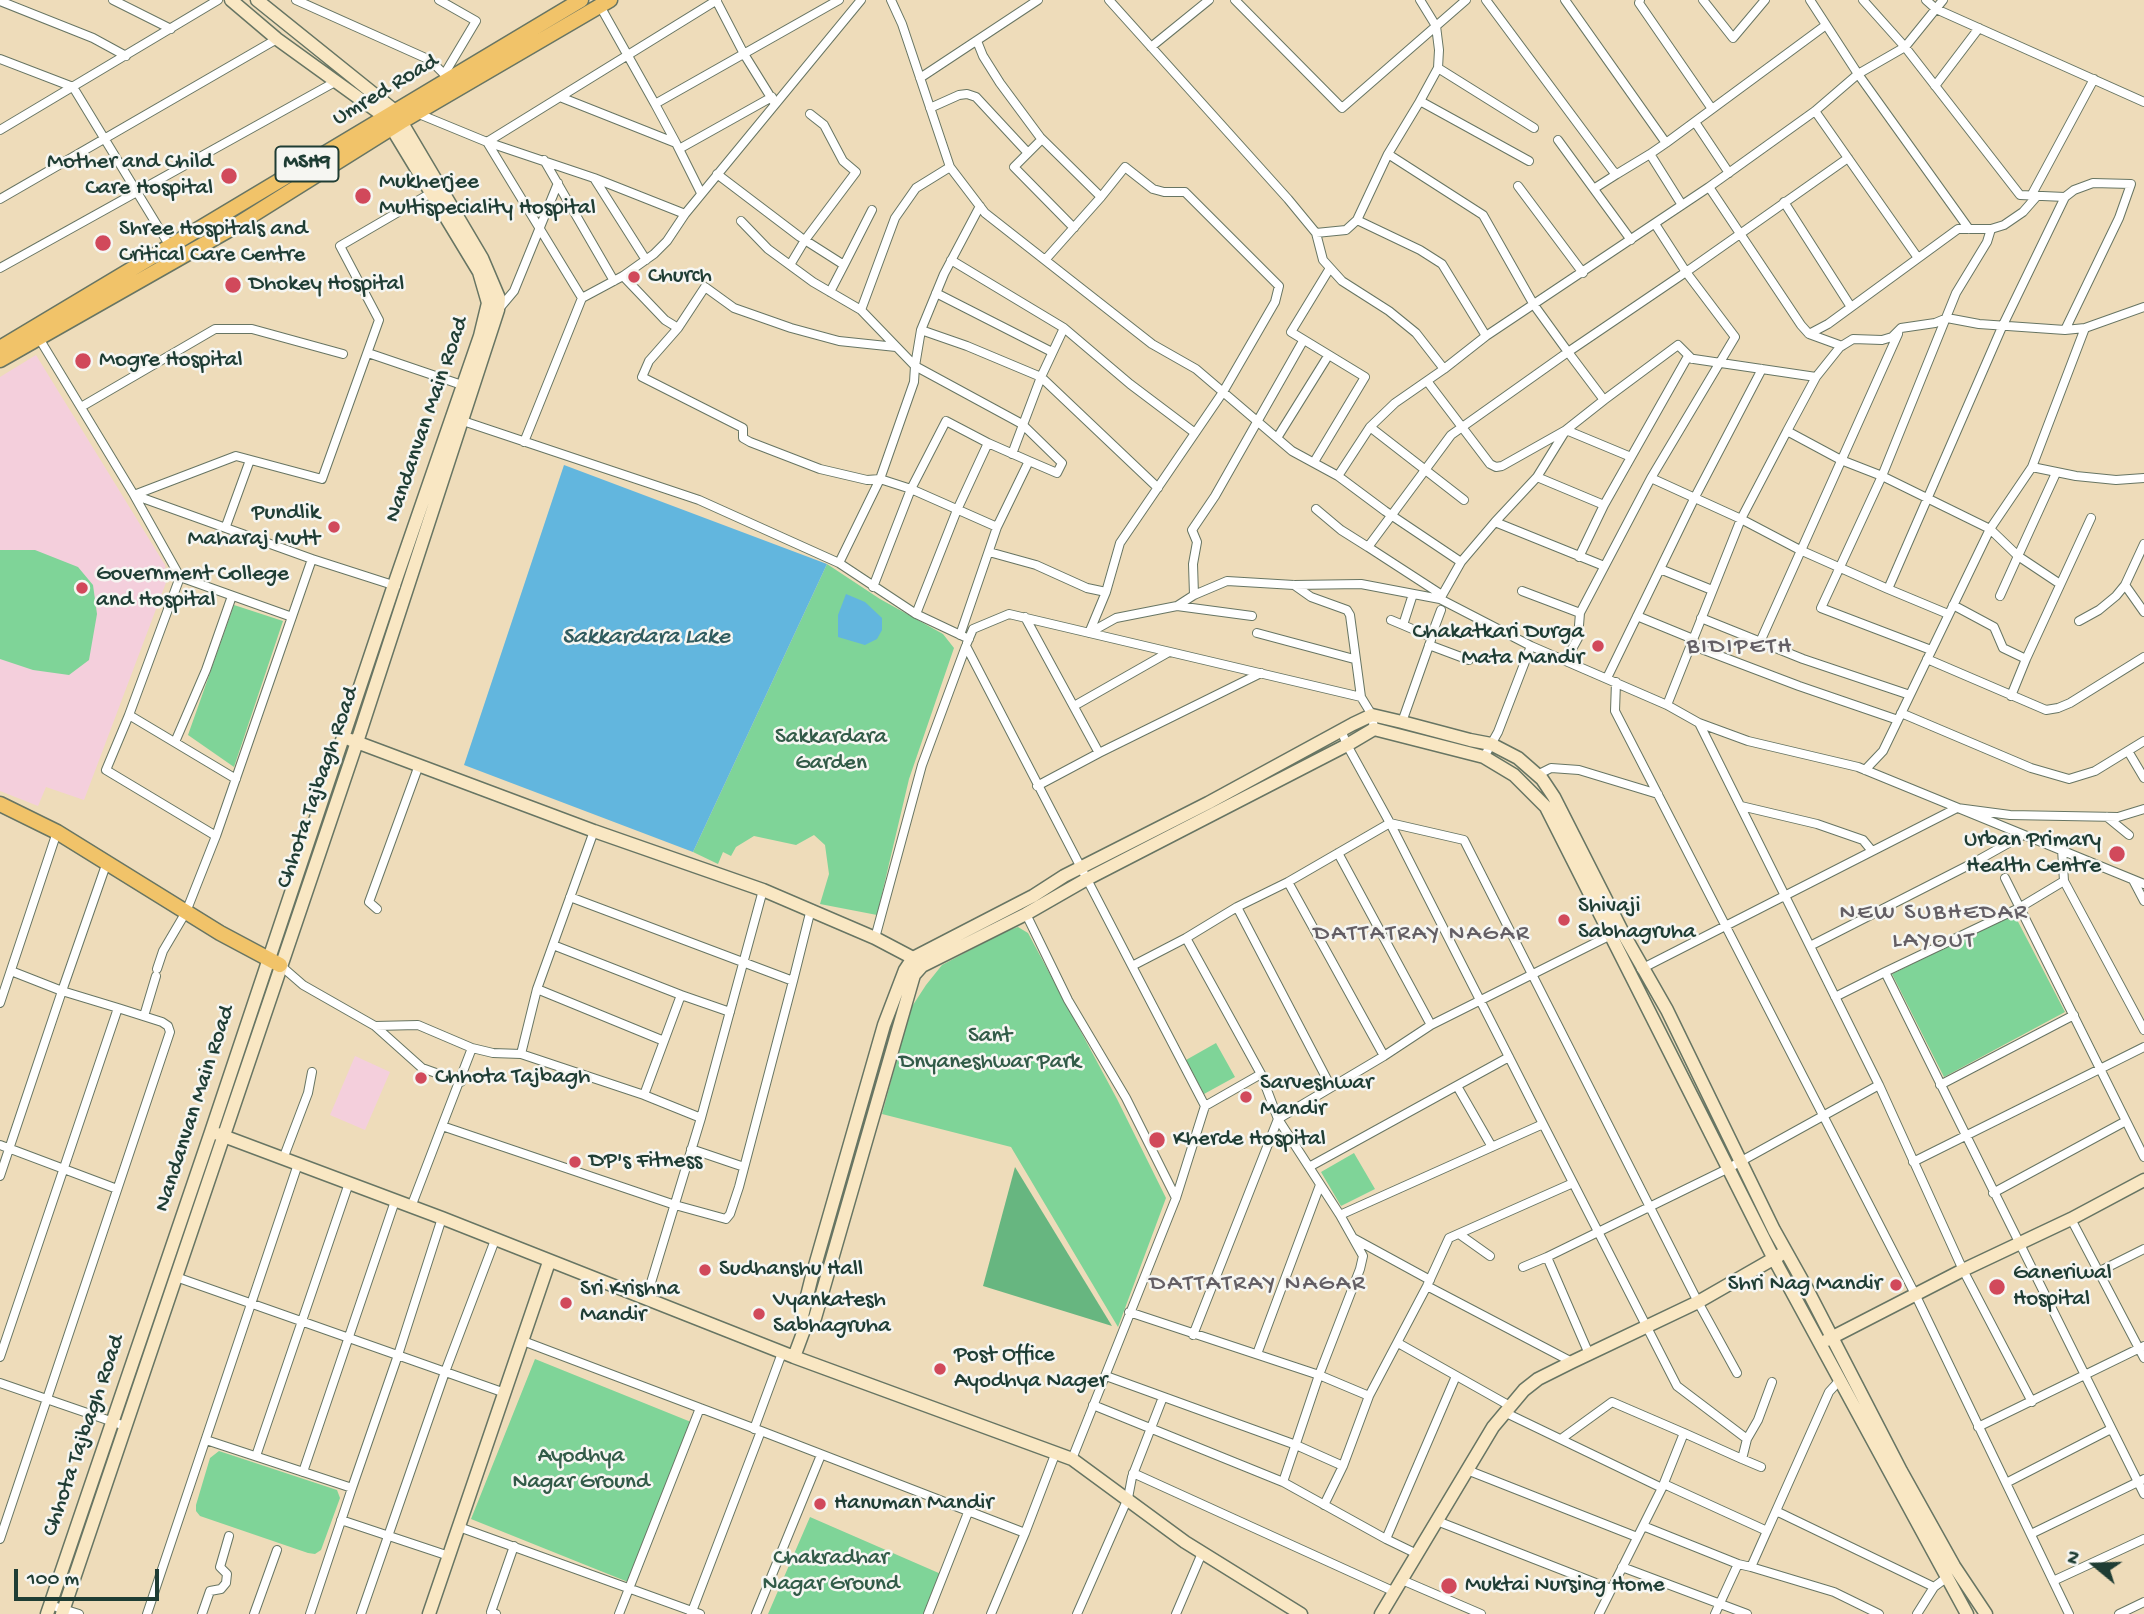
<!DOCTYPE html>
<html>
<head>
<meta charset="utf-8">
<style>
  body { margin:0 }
  #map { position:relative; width:2144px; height:1614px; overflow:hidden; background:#eedcba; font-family:"Gochi Hand",sans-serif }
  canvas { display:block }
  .north { position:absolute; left:2060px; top:1530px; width:70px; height:70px; -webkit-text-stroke:5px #f6f6f2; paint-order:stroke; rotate:289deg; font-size:19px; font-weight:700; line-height:28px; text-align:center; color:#1f3d34 }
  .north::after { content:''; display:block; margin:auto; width:24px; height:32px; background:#1f3d34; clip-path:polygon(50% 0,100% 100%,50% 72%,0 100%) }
  .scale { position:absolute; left:14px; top:1569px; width:145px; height:32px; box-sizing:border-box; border:4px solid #1f3d34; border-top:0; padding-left:9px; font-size:21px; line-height:24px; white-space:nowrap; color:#1f3d34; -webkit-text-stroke:5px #f6f6f2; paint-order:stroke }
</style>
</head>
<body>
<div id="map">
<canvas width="2144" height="1614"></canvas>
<div class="north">N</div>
<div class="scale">100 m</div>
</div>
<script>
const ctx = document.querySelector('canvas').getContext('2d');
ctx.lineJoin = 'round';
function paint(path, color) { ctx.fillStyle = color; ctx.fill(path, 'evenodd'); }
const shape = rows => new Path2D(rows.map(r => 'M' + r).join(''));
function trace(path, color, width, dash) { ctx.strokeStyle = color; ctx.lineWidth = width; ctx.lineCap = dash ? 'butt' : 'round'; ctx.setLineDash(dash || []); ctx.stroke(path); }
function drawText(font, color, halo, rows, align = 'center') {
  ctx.font = font + ' "Gochi Hand",sans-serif'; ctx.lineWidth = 5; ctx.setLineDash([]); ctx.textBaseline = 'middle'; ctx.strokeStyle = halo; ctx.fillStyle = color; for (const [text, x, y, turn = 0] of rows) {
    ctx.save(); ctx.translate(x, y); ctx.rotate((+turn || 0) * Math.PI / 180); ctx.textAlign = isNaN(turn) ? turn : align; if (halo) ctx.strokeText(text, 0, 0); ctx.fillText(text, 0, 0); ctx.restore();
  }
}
paint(shape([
  [36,355,165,565,167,580,84,800,46,787,38,806,0,791,0,377],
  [355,1056,390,1072,365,1130,330,1115]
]), '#f4cfdc');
paint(shape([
  [0,550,35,550,78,567,93,585,97,614,89,660,69,675,33,670,0,659],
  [827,564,880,599,943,634,954,648,909,779,877,915,820,904,829,874,825,845,814,835,796,845,754,836,736,847,731,856,723,852,718,864,693,852],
  [234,605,283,621,234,767,188,735],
  [2014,914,2065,1012,1944,1077,1892,974],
  [1018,927,1028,933,1117,1099,1166,1198,1118,1327,1011,1147,882,1114,911,1008,926,985,942,965,1004,932],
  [1216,1043,1235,1077,1204,1094,1186,1060],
  [1354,1153,1375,1189,1341,1206,1321,1172],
  [535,1359,691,1422,628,1582,471,1519],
  [219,1451,337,1490,340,1498,321,1550,315,1554,308,1553,200,1516,196,1511,196,1505,210,1458],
  [810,1517,941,1574,924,1614,768,1614]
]), '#7fd498');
paint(shape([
  [1015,1167,1112,1326,983,1286]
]), '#67b680');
paint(shape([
  [564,465,827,564,693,852,464,765],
  [846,594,865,602,882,618,882,630,877,639,865,645,838,637,838,615]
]), '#62b6de');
const street = shape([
  [113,0,171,29],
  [296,0,430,60,450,80],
  [439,0,476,21,445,73],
  [716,0,744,54,775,104],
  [1109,0,1288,199,1316,233,1323,260,1342,281,1389,311,1416,333,1444,369,1395,403,1370,427,1338,476,1385,511,1461,562,1440,599,1531,646,1498,732,1484,757],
  [1235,0,1342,108,1466,0],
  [1420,0,1436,26,1439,50,1438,68,1534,128],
  [1486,0,1613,171,1617,174,1650,154],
  [1565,0,1666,143,1826,25],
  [1640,0,1639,3,1712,109],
  [1703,0,1733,38,1765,0],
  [1810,0,1858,74,1969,229],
  [1863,0,1905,47,2020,195,2065,197,2074,190,2093,183,2131,184,2119,218,2065,330,2085,328],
  [1926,0,1936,9,2144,102],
  [1943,0,1905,47,1858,74,1815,111,1709,187,1801,325,1809,334,1828,324,1958,229,1991,229,2004,225,2023,212,2037,196],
  [0,1,93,38,126,56],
  [600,6,655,104],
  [1151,47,1209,0],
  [0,59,73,87,171,248],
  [920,78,1038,0],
  [1935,86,1979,28],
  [560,97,676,143,701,193],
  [1420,101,1438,68],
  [930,108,959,95,967,94,976,97,1028,153],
  [1815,111,1918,258],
  [414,112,487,142,594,178],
  [1695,122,1729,173],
  [0,130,218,0],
  [1042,139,1014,167,1074,228],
  [1558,140,1631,240],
  [676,143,655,104,839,0],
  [1666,143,1650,154,1682,205],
  [679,149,772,97],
  [1388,154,1420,101,1529,161],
  [544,160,614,281],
  [950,167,985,213,1152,344,1196,369,1223,392,1275,302,1279,286,1185,192,1164,192,1153,189,1125,167,1101,197,1040,137,1000,83,983,56,977,41],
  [717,174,800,237,844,265,830,292],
  [1518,186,1583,273],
  [1595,188,1617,174],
  [2031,196,2094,79],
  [0,199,277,39],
  [1784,202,1851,307],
  [980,206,944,274,921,330,915,366,1022,424,1062,463,1057,473,1029,461],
  [1357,220,1388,154,1483,215,1534,305,1568,352,1451,435,1368,547,1442,595],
  [741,221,768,249,813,282,861,310],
  [1655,224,1686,272,1848,158],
  [1316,233,1346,230,1357,220,1420,250,1442,264,1486,336],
  [646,260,594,178,685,214,861,0],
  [951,260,1064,328,1130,384,1195,433],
  [1045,260,1101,197],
  [790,265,805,240,856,172,843,161,824,125,810,114],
  [844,265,872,210],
  [0,268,335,82],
  [623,276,665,320,678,328,649,361,642,377,743,428,743,438,750,442,820,469,867,480,880,479,911,489,997,527,960,635],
  [936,293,1052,352],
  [582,298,623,276,654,254,667,241,685,214],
  [498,310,514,291,558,183],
  [678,328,705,287,734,308,791,328,839,341,896,347],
  [921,330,967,346,1041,377,1158,488],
  [1809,334,1842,346],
  [37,335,134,495,312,559,216,836,186,912,163,951,157,969],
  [368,353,462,385],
  [1444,369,1486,336,1709,187],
  [1427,381,1490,464,1496,467,1502,466,1566,430,1631,457],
  [1604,400,1568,352,1686,272,1735,337,1651,478],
  [81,407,215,329,252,329,343,354],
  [460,420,699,500,839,563,916,614,969,639],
  [1370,427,1464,500],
  [1277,438,1328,356],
  [524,442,582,298,487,142,717,0],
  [1012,454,1041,377,1064,328],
  [1314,462,1365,377,1291,332,1330,268],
  [2032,467,2076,476,2116,480,2144,478],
  [2056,473,2018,556,1990,529,1882,476,1841,460,1787,431,1816,377,1840,347,1853,339,1882,340,1892,337,1901,328,1935,323,1947,318,1979,324,2065,330],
  [1338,476,1292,451,1223,392,1120,543,1106,592,1089,633,1116,618,1177,606,1194,595,1227,581,1294,585,1361,584,1440,599],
  [1537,477,1566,430,1604,400,1678,345,1692,359],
  [1604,505,1687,358,1816,377],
  [1316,509,1341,530,1368,547],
  [1495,522,1537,477,1604,505,1579,557],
  [226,526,250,460],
  [2144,544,2125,585,2144,612],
  [989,552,1036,565,1087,588,1106,592],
  [312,559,396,586],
  [1461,562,1495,522,1604,566],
  [839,563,880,479,914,382,915,366,861,310,895,218,916,188,950,167,902,24,891,0],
  [1660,569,1712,590],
  [180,577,292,617],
  [1294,585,1311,597,1347,610,1350,615,1361,697],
  [873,587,911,489,946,421,988,443],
  [1888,589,1948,614],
  [1522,591,1580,613],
  [1194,595,1193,564,1197,542,1192,530,1215,496,1303,341],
  [2000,596,2018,556,2060,584],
  [1953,605,1994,627,2003,648,2026,659,2091,518],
  [1177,606,1252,616],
  [916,614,957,510,988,443,1029,461,997,527],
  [1637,616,1693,639],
  [1025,617,1099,753,1261,673],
  [1701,618,1803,659,1910,695],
  [1391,620,1403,625],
  [2079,621,2099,610,2116,596,2125,585],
  [1257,633,1354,659],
  [1431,637,1441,610],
  [1760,642,1898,334],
  [967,643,973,629,1009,614,1361,697,1372,715,1374,729],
  [1429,645,1469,660],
  [1691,645,1799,686,1898,720],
  [1531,646,1667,705,1699,723,1879,1085,1963,1270,2032,1402],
  [1931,650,1821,608,1882,476,1956,293,1987,242,1991,229],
  [1927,659,2046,710,2058,708,2070,703,2144,657],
  [1566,660,1578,638,1580,613,1651,478,1741,519,1800,550,1888,589,2002,327,2065,197],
  [1607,678,1695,497,1762,369],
  [1616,682,1615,711,1916,1296,2069,1614],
  [2011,696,2026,659],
  [1667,705,1741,519,1787,431],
  [1074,706,1169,652],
  [1901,713,2031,768,2069,779,2095,771,2144,741],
  [129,715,106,770,216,836],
  [1402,722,1431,640,1431,637,1403,625,1413,594],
  [1699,723,1748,741,1858,767,2144,884],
  [1341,730,1347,745,1390,823,1464,840,1698,1302,1737,1373],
  [175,742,206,670,232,596],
  [2128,751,2144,778],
  [1865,770,1883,751,1990,529,2032,467,2085,328,2144,307],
  [1537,775,1551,768,1579,770,1658,794],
  [236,779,129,715,180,577,134,495,236,456,322,479,379,320,340,246,431,193],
  [1037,786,1099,753],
  [1741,806,1817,824,1863,840,1872,851],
  [2107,817,2129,835],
  [594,831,537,989,521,1054,644,1095,701,1118],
  [2062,849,2064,881,2019,908,1885,972,2144,1494],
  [1338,853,1431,1025],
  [2005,878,2144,1157],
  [2133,880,2144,901],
  [2064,881,2144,1030],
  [1288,882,1384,1056],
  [570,897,793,981,811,909],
  [1237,907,1331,1087],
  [377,909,369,902,419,765],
  [1026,914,1068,1000,1126,1098,1176,1198],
  [875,938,922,765,966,646,1132,966,1186,938,1237,907,1288,882,1390,823,1543,1124,1340,1215],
  [1186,938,1261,1074,1205,1106],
  [553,945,681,995],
  [1810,946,1973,863,2023,835],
  [280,965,303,985,375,1026,418,1025,472,1048],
  [1641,969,1957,808,2010,815,2118,817,2144,809],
  [537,989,664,1041,644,1095],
  [1835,997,1885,972],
  [0,1003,57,832],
  [144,1016,156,976],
  [375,1026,422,1068,461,1082],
  [664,1041,681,995,730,1012],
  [1261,1074,1278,1119,1340,1215,1363,1256,1360,1269,1319,1375,1283,1482],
  [1940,1085,2074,1015],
  [1457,1086,1492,1147],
  [1543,1124,1677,1386,1747,1439,1758,1420,1772,1382],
  [442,1126,472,1048,493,1053,521,1054],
  [0,1145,117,1189],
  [691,1149,744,1167],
  [283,1159,308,1093,312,1072],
  [1913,1162,2144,1047],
  [1309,1167,1509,1057],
  [0,1176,62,991,11,971],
  [1993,1193,2126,1121],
  [411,1207,442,1126,675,1205,726,1219,730,1214,739,1187,793,981],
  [2071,1219,2144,1358],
  [1459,1234,1490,1256],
  [1353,1238,1430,1280],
  [1523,1267,1547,1257],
  [2100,1271,2144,1249],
  [176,1277,505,1393],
  [1427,1286,1572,1362],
  [646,1299,701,1118,763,890],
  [1129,1312,1319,1375,1369,1396],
  [1193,1335,1278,1119,1384,1056,1431,1025,1609,936],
  [523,1341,700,1408],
  [1398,1343,1510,1406],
  [1257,1354,1320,1185],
  [1589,1354,1547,1257,1727,1169,1879,1085],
  [0,1357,118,1008,62,991,107,862],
  [1106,1376,1296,1445,1343,1466,1369,1396,1427,1286,1449,1238,1573,1183],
  [0,1383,125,1426],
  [1093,1405,1283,1482,1386,1539,1417,1554],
  [1504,1412,1662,1488,1684,1433,1742,1459,1747,1439],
  [1978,1427,2144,1346],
  [754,1429,782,1353],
  [1561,1439,1612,1402,1684,1433],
  [206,1440,352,1488,398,1355,442,1218],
  [256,1456,349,1183],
  [1072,1459,1176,1198,1205,1106,1132,966],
  [1742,1459,1761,1467],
  [1467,1470,1637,1537],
  [303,1472,395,1201],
  [1133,1473,1395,1592],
  [2006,1483,2111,1429],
  [1664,1484,1767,1531,1829,1392,1839,1381],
  [1324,1505,1343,1466],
  [1776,1511,1934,1587],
  [341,1520,449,1556],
  [1437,1521,1611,1589],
  [1643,1526,1738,1564],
  [459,1527,700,1614],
  [2031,1534,2144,1479],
  [0,1539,170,1032,168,1026,162,1022,118,1008],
  [1386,1539,1456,1376],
  [1622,1567,1747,1614],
  [1751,1567,1834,1592,1879,1614],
  [1402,1580,1481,1614],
  [2053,1581,2144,1539],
  [50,1605,79,1614],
  [147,1614,298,1164],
  [202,1614,210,1591,221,1589,226,1583,227,1574,220,1567,229,1536],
  [254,1614,277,1550],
  [310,1614,352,1488],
  [361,1614,445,1372,495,1240],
  [496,1614,491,1612,514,1546],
  [619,1614,700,1408,761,1431],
  [691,1614,761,1431,1025,1533,1056,1452],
  [756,1614,821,1455],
  [928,1614,969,1510],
  [991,1614,1025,1533],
  [1077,1614,1128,1498,1132,1477,1163,1397],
  [1176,1614,1202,1553],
  [1599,1614,1662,1488],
  [1715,1614,1738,1564,1751,1567,1767,1531],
  [1917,1614,1934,1587,1946,1578],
  [2119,1614,2144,1602]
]);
const secondary = shape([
  [351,740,594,831,763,890,875,938,913,958,919,964],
  [218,1134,442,1218,794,1357,1072,1459,1185,1542,1301,1614],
  [804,1330,802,1316,812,1276,884,1025,905,970,913,958,1033,896,1064,876,1208,803,1353,724,1372,715,1402,722,1470,740,1491,744,1518,758,1542,779,1554,797,1623,933,1667,1010,1774,1230,1807,1289,1901,1471,1954,1566,1986,1614],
  [1827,1340,1963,1270,2071,1219,2144,1180],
  [794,1357,804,1330,815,1318,914,975,922,966,1026,914,1087,879,1347,745,1374,729,1484,757,1514,775,1546,807,1774,1259,1967,1614],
  [47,1614,211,1132,394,585,480,336,488,303,479,272,385,117,277,39,231,0],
  [62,1614,357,742,498,310,499,298,482,258,395,111,257,0],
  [429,1614,549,1262],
  [1381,1614,1493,1427,1524,1390,1538,1379,1572,1362,1698,1302,1780,1255]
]);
const primary = shape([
  [0,348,581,0],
  [0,360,227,231,401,122,610,0],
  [0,804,57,832,220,933,280,965]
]);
trace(street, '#677563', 10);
trace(secondary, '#677563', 15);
trace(primary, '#677563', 17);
trace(street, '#fff', 8);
trace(secondary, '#f9e7c3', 12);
trace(primary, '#f1c369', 14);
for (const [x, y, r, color] of [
  [229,176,9,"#d1495b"],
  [363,196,9,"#d1495b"],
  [103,243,9,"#d1495b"],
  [634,277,7,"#d1495b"],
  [233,285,9,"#d1495b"],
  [83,361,9,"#d1495b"],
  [334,527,7,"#d1495b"],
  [82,588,7,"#d1495b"],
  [1598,646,7,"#d1495b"],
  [2117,854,9,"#d1495b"],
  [1564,920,7,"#d1495b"],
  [421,1078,7,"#d1495b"],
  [1246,1097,7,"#d1495b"],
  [1157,1140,9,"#d1495b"],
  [575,1162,7,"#d1495b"],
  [705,1270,7,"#d1495b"],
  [1896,1285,7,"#d1495b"],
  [1997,1287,9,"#d1495b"],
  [566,1303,7,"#d1495b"],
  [759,1314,7,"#d1495b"],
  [940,1369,7,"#d1495b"],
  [820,1504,7,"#d1495b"],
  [1449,1586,9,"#d1495b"]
]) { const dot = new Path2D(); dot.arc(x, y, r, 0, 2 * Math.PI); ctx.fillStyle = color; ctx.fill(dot); trace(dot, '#f6f6f2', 2.5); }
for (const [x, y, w] of [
  [307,164,63]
]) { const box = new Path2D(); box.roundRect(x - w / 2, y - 17.5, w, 35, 5); ctx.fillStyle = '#f6f6f2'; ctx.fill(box); trace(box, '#1f3d34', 2); }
drawText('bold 21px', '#1f3d34', null, [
  ["MSH9",307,164]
]);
drawText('23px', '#1f3d34', '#f6f6f2', [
  ["Umred Road",386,91,-31],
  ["Nandanvan Main Road",428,420,-71],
  ["Chhota Tajbagh Road",319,788,-71],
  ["Nandanvan Main Road",196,1109,-72],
  ["Chhota Tajbagh Road",85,1436,-71]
]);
drawText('23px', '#1f3d34', '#f6f6f2', [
  ["Mother and Child",213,163,"right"],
  ["Care Hospital",213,189,"right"],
  ["Mukherjee",379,183],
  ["Multispeciality Hospital",379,209],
  ["Shree Hospitals and",119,230],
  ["Critical Care Centre",119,256],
  ["Church",648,277],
  ["Dhokey Hospital",249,285],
  ["Mogre Hospital",99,361],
  ["Pundlik",320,514,"right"],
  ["Maharaj Mutt",320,540,"right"],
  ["Government College",96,575],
  ["and Hospital",96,601],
  ["Chakatkari Durga",1584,633,"right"],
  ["Mata Mandir",1584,659,"right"],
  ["Urban Primary",2101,841,"right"],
  ["Health Centre",2101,867,"right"],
  ["Shivaji",1578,907],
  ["Sabhagruha",1578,933],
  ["Chhota Tajbagh",435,1078],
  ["Sarveshwar",1260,1084],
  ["Mandir",1260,1110],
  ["Kherde Hospital",1173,1140],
  ["DP's Fitness",589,1162],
  ["Sudhanshu Hall",719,1270],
  ["Ganeriwal",2013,1274],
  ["Hospital",2013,1300],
  ["Shri Nag Mandir",1882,1285,"right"],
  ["Sri Krishna",580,1290],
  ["Mandir",580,1316],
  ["Vyankatesh",773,1301],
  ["Sabhagruha",773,1327],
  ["Post Office",954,1356],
  ["Ayodhya Nager",954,1382],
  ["Hanuman Mandir",834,1504],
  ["Muktai Nursing Home",1465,1586]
], 'left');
drawText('23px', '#325b48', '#f6f6f2', [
  ["Sakkardara",831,738],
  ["Garden",831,764],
  ["Sant",990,1037],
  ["Dnyaneshwar Park",990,1063],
  ["Ayodhya",581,1457],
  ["Nagar Ground",581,1483],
  ["Chakradhar",831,1559],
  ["Nagar Ground",831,1585]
]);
drawText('italic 24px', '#305b5e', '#f6f6f2', [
  ["Sakkardara Lake",646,638]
]);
ctx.letterSpacing = '2px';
drawText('24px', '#645f65', '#f6f6f2', [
  ["BIDIPETH",1740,648],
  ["NEW SUBHEDAR",1934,914],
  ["LAYOUT",1934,942],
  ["DATTATRAY NAGAR",1422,935],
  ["DATTATRAY NAGAR",1258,1285]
]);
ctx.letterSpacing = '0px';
</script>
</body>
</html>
